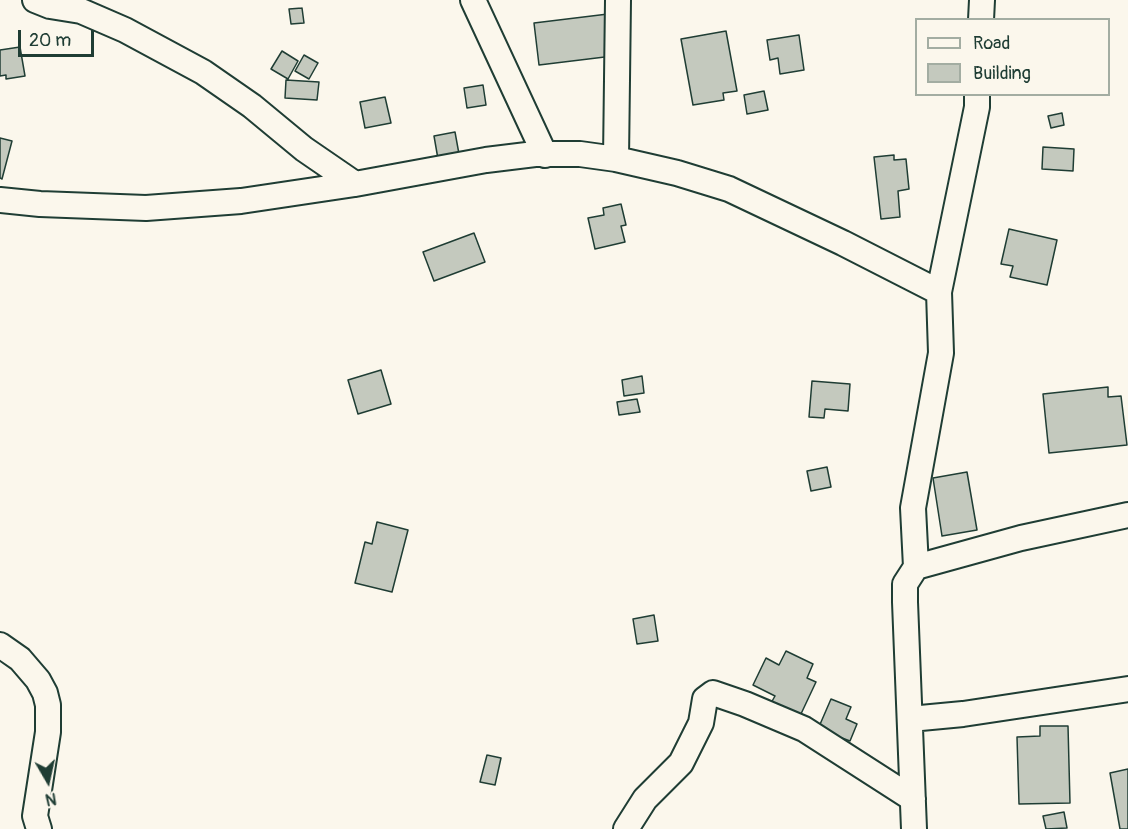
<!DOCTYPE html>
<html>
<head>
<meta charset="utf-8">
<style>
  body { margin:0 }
  #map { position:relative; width:1128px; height:829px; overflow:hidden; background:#fbf7ec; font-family:Pangolin,sans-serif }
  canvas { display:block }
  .legend { position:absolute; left:915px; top:18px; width:195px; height:78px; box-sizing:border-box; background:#fbf7ec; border:2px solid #a3ada2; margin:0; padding:8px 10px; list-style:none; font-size:18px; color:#1f3d34 }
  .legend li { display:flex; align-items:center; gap:12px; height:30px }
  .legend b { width:30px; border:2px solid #a3ada2 }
  .north { position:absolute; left:18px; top:751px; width:60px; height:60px; -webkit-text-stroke:4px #fbf7ec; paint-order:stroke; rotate:171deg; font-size:16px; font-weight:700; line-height:24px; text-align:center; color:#1f3d34 }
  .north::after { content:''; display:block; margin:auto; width:21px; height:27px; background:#1f3d34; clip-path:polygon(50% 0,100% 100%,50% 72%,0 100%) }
  .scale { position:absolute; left:18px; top:30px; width:76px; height:27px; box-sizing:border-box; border:3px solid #1f3d34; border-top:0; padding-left:8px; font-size:18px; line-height:21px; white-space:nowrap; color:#1f3d34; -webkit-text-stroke:4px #fbf7ec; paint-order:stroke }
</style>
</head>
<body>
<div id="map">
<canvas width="1128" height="829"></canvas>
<ul class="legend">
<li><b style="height:8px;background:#fbf7ec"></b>Road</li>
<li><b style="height:16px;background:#c4c9be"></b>Building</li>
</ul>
<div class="north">N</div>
<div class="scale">20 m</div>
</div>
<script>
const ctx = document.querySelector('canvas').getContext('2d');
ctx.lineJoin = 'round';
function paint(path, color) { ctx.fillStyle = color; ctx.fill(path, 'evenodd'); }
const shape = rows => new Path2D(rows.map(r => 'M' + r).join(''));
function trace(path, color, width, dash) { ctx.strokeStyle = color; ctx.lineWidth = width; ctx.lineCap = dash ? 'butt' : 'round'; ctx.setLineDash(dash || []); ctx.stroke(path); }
const building = shape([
  [302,8,304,23,291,24,289,9,302,8],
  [608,14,613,56,539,65,534,23,608,14],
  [726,31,737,91,723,93,724,100,693,105,681,39,726,31],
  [799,35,804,70,780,74,778,58,770,60,767,40,799,35],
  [20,47,25,76,6,79,6,75,0,76,0,50,20,47],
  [282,51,298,61,288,79,271,69,282,51],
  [304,55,318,63,309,79,295,71,304,55],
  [286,80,319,82,317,100,285,98,286,80],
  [483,85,486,105,467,108,464,88,483,85],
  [764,91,768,110,747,114,744,95,764,91],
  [385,97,391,123,365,128,360,102,385,97],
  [1062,113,1064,125,1051,128,1048,116,1062,113],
  [455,132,459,154,438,159,434,136,455,132],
  [0,138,12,141,2,179,0,178,0,138],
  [1043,147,1074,149,1073,171,1042,169,1043,147],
  [894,155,894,160,906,159,909,189,898,191,900,217,881,219,874,157,894,155],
  [621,204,626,225,621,226,625,242,595,249,588,218,604,215,603,208,621,204],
  [1009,229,1057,240,1047,285,1010,277,1013,266,1001,264,1009,229],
  [474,233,485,262,434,281,423,252,474,233],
  [381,370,391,404,358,414,348,380,381,370],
  [642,376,644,393,624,396,622,380,642,376],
  [812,381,850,384,848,411,825,409,824,418,809,417,812,381],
  [1108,387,1108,397,1121,396,1127,445,1049,453,1043,394,1108,387],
  [637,399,640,412,619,415,617,402,637,399],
  [827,467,831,487,811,491,807,471,827,467],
  [967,472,977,530,942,536,933,478,967,472],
  [377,522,408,530,392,592,355,583,365,542,372,544,377,522],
  [654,615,658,641,637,644,633,619,654,615],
  [786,651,813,664,807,678,816,682,800,716,771,703,775,696,753,685,766,658,779,665,786,651],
  [831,699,851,707,846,719,857,724,850,741,818,729,831,699],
  [1040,726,1068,726,1070,803,1019,804,1017,737,1040,736,1040,726],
  [487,755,501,758,495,785,480,782,487,755],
  [1128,769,1128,829,1120,829,1110,773,1128,769],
  [1064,812,1067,828,1046,829,1043,816,1064,812]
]);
paint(building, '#c4c9be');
trace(building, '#1f3d34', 1.5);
const minor = shape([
  [35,0,50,6,81,11,125,30,203,72,252,106,304,149,355,184],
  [473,0,545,155],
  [981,20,982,0],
  [616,159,618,0],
  [0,200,40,204,146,208,241,201,355,184,486,160,535,154,580,154,616,159,677,173,729,189,843,243,939,292],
  [916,567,913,508,941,353,939,292,977,107,977,94],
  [0,645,20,659,38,680,45,693,48,705,48,732,35,816,39,829],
  [910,719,963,714,1128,689],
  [626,829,645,799,681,763,701,723,705,699,713,693,745,704,804,729,913,799],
  [914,829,905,602,905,584,916,567,1021,538,1128,515]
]);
trace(minor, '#1f3d34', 28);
trace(minor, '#fbf7ec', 24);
</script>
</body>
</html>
